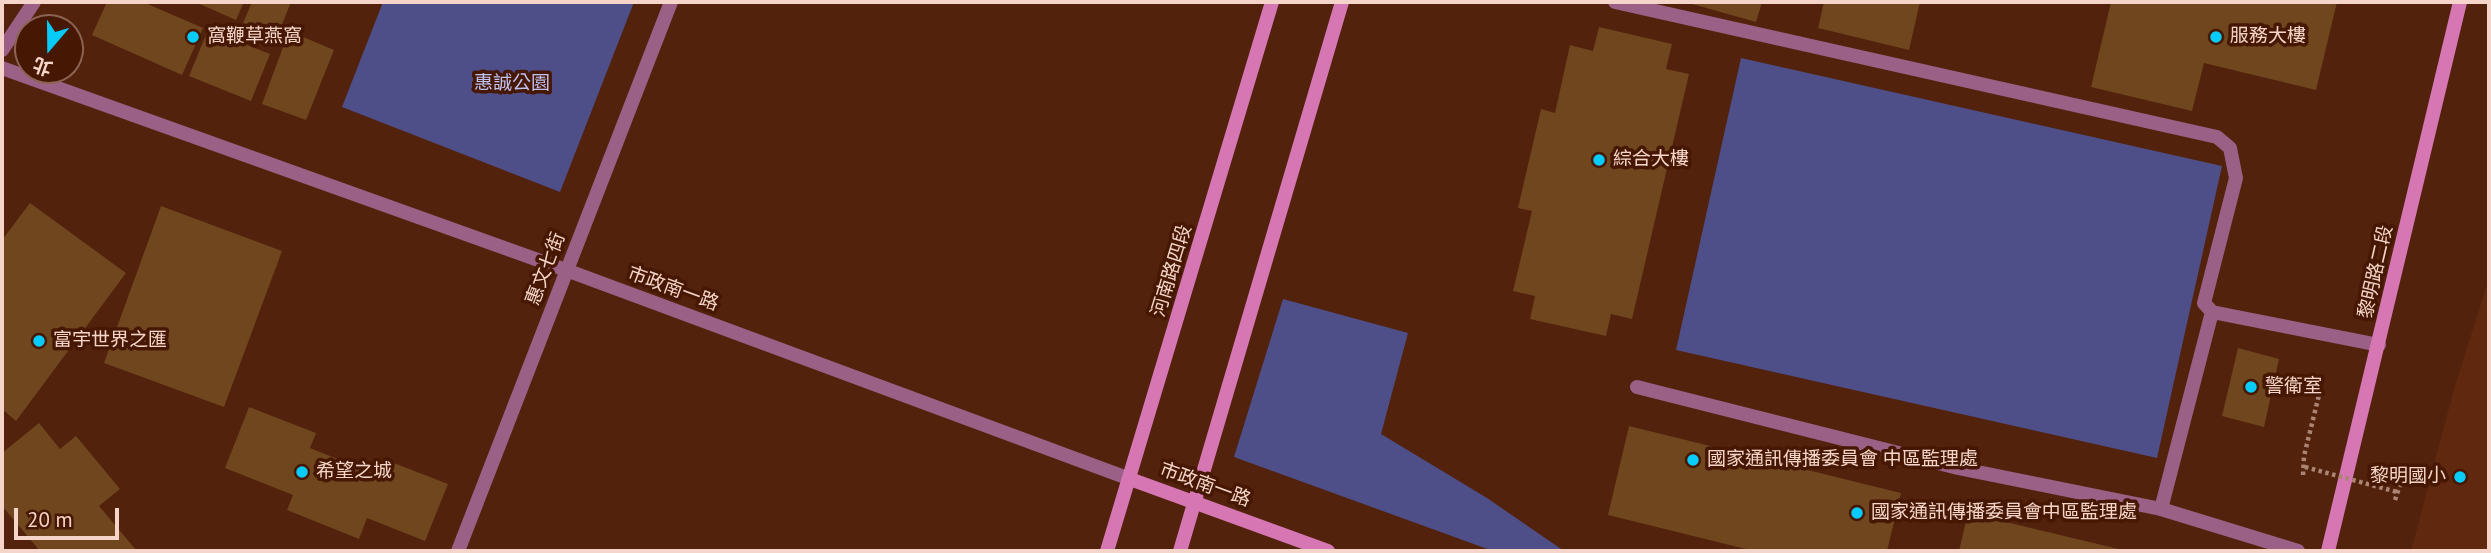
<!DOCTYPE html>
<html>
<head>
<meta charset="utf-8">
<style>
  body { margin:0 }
  #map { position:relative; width:2491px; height:553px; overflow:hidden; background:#52220d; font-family:"PT Sans","Noto Sans TC",sans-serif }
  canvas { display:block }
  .frame { position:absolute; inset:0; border:4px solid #f5d5c9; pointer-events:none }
  .north { position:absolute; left:14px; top:14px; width:70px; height:70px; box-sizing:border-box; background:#461703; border:2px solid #8c6352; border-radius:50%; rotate:200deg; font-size:19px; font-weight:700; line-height:28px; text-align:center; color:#f5d5c9 }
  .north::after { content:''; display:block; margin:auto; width:24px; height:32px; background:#07cbf9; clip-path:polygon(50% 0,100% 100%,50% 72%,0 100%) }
  .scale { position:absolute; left:14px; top:508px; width:105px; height:32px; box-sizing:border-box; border:4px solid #f5d5c9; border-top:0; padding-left:9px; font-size:21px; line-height:24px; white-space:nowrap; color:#f5d5c9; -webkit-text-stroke:5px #461703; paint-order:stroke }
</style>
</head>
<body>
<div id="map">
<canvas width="2491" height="553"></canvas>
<div class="frame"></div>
<div class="north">北</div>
<div class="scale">20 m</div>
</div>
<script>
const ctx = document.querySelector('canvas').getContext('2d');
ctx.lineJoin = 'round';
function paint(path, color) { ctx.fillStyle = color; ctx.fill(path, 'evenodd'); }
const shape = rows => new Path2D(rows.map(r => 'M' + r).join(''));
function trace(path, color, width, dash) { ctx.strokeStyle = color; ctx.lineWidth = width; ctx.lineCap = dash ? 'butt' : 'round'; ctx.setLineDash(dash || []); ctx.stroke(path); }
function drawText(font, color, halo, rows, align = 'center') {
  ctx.font = font + ' "PT Sans","Noto Sans TC",sans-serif'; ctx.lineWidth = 7; ctx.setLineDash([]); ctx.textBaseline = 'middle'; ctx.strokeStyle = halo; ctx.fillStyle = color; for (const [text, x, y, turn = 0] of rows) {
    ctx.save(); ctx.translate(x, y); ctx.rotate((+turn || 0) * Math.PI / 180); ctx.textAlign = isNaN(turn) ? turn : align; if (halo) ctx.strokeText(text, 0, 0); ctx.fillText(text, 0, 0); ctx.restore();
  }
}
paint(shape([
  [2489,278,2489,551,2411,551,2454,389]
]), '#5f280f');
paint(shape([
  [383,2,634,2,560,192,342,107],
  [1741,58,2222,166,2157,458,1676,350],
  [1283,299,1408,333,1381,434,1487,498,1564,551,1493,551,1234,457]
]), '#4e4e88');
paint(shape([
  [107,2,143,2,203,28,182,75,92,35],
  [195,2,244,2,236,20],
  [252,2,291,2,277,37,243,23],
  [1685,2,1762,2,1756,22],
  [1824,2,1920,2,1909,50,1818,28],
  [2111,2,2337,2,2316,90,2204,63,2192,111,2091,87],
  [1599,27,1672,44,1666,69,1689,74,1632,319,1611,314,1606,336,1530,319,1535,296,1513,291,1532,211,1518,208,1541,109,1555,113,1570,45,1593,51],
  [208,30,270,54,251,101,189,76],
  [289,31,334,50,306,120,262,104],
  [30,203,126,273,16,421,2,409,2,240],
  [161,206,282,251,224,407,104,363],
  [2238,348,2279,359,2264,427,2222,416],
  [249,407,316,433,310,448,380,476,386,460,448,484,425,541,367,518,359,539,287,510,293,495,225,468],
  [39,423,60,449,76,436,120,489,99,506,137,551,40,551,2,506,2,453],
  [1629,426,1901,493,1887,551,1754,551,1608,515],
  [1968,513,2123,550,2123,551,1959,551]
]), '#6f461e');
trace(shape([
  [2303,475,2304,456,2319,395],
  [2395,500,2405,470]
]), '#ab8474', 4.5, [3.5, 3.5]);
trace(shape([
  [1615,2,2217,137,2230,148,2236,178,2204,303,2212,312,2379,345],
  [2161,509,2212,312]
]), '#9b6085', 14);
trace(shape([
  [2,50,34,2],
  [2,68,566,270,1130,479],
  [1637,387,1958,468,2161,509,2298,551],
  [458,551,671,2]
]), '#9b6085', 14);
trace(shape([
  [1130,479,1328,551],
  [1107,551,1272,2],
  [1180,551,1342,2],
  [2328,551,2460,2]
]), '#d677b4', 14);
trace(shape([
  [2305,467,2397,492]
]), '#ab8474', 4.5, [3.5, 3.5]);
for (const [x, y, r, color] of [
  [193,37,7,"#07cbf9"],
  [2216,37,7,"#07cbf9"],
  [1599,160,7,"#07cbf9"],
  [39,341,7,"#07cbf9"],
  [2251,387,7,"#07cbf9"],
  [1693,460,7,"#07cbf9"],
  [302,472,7,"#07cbf9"],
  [2460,477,7,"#07cbf9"],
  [1857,513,7,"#07cbf9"]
]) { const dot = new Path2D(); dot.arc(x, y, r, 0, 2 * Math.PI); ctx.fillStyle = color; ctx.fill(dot); trace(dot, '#461703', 2.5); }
drawText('19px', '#f5d5c9', '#461703', [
  ["窩鞭草燕窩",207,37],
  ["服務大樓",2230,37],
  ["綜合大樓",1613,160],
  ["富宇世界之匯",53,341],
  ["警衛室",2265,387],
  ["國家通訊傳播委員會 中區監理處",1707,460],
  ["希望之城",316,472],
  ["黎明國小",2446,477,"right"],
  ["國家通訊傳播委員會中區監理處",1871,513]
], 'left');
drawText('19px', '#bec1f2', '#461703', [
  ["惠誠公園",512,84]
]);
drawText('19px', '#f5d5c9', '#461703', [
  ["惠文七街",546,269,-69],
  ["河南路四段",1172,271,-73],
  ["黎明路二段",2376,272,-77],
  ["市政南一路",673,289,20],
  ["市政南一路",1205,485,20]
]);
</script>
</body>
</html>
